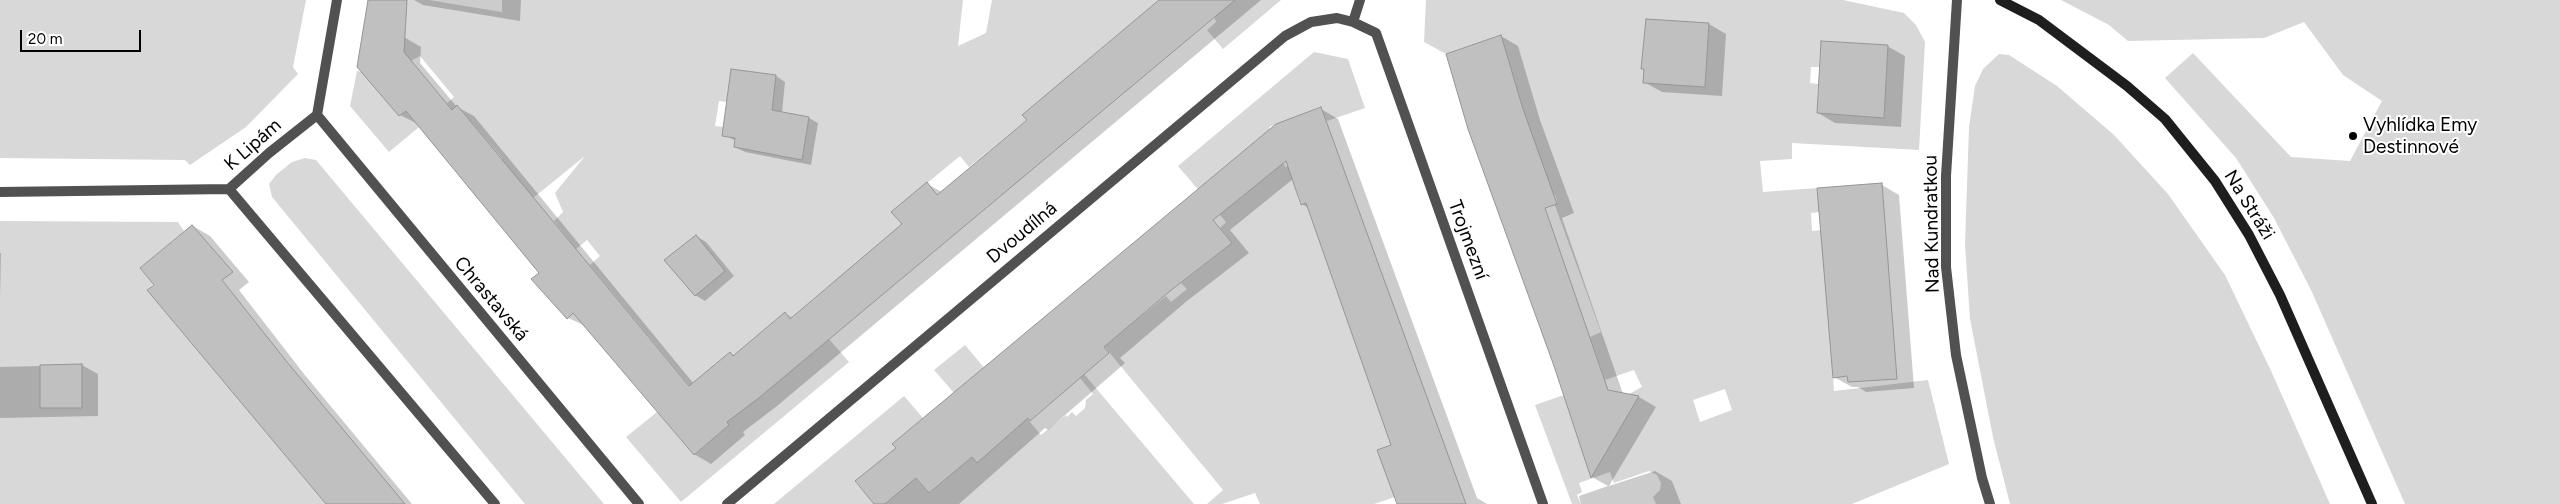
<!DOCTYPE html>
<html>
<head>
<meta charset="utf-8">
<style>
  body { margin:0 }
  #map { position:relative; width:2560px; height:504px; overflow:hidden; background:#fff; font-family:Figtree,sans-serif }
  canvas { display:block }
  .scale { position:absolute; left:20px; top:30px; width:121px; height:22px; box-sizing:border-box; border:2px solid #000; border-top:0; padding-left:6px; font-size:15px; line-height:18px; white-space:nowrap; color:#000; -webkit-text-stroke:4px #fff; paint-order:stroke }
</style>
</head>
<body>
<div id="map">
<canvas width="2560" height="504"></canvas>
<div class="scale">20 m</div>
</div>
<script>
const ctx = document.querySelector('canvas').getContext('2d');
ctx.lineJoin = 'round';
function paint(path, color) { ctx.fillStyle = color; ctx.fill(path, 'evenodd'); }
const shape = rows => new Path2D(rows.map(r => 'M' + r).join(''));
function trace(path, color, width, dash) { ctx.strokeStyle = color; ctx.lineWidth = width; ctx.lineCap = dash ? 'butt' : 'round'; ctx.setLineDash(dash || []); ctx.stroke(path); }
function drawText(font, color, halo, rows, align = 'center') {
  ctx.font = font + ' Figtree,sans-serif'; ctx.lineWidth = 4; ctx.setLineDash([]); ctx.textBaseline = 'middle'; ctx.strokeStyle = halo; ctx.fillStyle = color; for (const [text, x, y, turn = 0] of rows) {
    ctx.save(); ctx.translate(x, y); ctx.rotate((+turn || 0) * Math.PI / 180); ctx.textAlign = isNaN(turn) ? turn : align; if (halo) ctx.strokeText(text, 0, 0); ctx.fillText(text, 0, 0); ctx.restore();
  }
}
paint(shape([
  [0,0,306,0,293,67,298,74,246,127,190,165,185,160,0,158],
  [369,0,429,0,502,12,502,0,963,0,958,46,986,33,992,0,1159,0,1074,71,1074,81,1022,115,1027,120,969,167,960,156,892,212,906,230,836,288,832,283,791,318,785,312,751,341,829,339,849,362,681,502,626,437,657,412,694,455,729,425,708,399,703,402,590,265,600,256,587,240,576,249,554,221,563,212,555,193,585,156,533,198,498,163,502,158,458,106,452,110,447,103,454,97,420,56,409,62],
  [731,69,776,75,772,110,809,117,802,160,734,147,734,138,722,136,724,127,715,126,719,101,727,102],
  [730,352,764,393,747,406,714,365],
  [1234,0,1281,0,1223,49,1207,30,1216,22,1214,17],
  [1426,0,1843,0,1904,13,1916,25,1925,42,1919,150,1792,143,1792,159,1760,161,1763,192,1817,188,1820,212,1811,213,1812,231,1822,230,1834,391,1928,380,1949,464,1852,504,1656,504,1653,497,1660,490,1661,483,1657,475,1649,471,1614,483,1610,472,1579,483,1582,492,1577,495,1581,504,1572,504,1535,405,1564,395,1601,424,1628,415,1633,406,1629,394,1642,387,1634,370,1605,380,1590,337,1601,332,1554,203,1557,201,1555,195,1552,196,1533,143,1501,35,1446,54,1424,42],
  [1646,20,1709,23,1705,87,1643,83,1644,69,1641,69],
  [1821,41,1888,45,1884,118,1817,113,1818,84,1810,83,1811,67,1819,67],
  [1725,389,1732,410,1700,422,1693,400],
  [2061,0,2560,0,2560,504,2405,504,2312,292,2274,218,2236,158,2165,78,2193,53,2291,157,2350,161,2382,101,2343,75,2304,22,2264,38,2128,41,2109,25],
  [1314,52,1348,59,1365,108,1327,121,1320,107,1269,127,1285,167,1292,165,1301,189,1296,191,1300,205,1306,203,1382,415,1391,445,1395,497,1374,504,1260,504,1255,493,1222,504,1207,504,1223,490,1104,346,1166,296,1171,302,1187,289,1181,283,1232,243,1220,228,1226,222,1178,166],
  [1231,162,1252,188,1237,201,1216,175],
  [1999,54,2009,55,2057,86,2114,135,2168,194,2225,275,2272,373,2330,504,2010,504,1993,437,1970,319,1965,244,1969,127,1975,86,1983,69],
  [357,71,375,74,377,90,399,116,406,111,419,127,389,152,350,106],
  [305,158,316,160,604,504,525,504,272,197,269,184,276,175,292,162],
  [0,221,178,222,184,231,140,268,153,284,147,290,326,504,0,504],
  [965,345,1041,435,1066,415,1067,417,1072,412,1076,416,1085,408,1086,400,1093,394,1080,378,1084,374,1194,504,885,504,872,467,855,482,874,504,774,504,904,396,923,418,892,444,903,457,908,470,929,493,972,457,954,393,934,370]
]), '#d8d8d8');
paint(shape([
  [414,0,521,0,520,21,423,5],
  [1161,0,1261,0,777,406,743,432,745,435,711,464,694,454,586,326,568,318,541,273,418,124,400,115,404,37,421,47,420,63,457,107,474,116,694,384,730,353,735,356,785,313,793,318,903,224,927,184,942,192,1028,120],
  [1709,24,1726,34,1722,96,1662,92,1644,82,1645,70,1642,69],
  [1501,36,1518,46,1540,120,1574,213,1562,218,1623,394,1639,397,1656,407,1609,486,1655,471,1672,481,1681,504,1581,504,1579,496,1608,486,1592,477],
  [1887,46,1905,56,1901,127,1835,123,1818,113],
  [732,70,776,76,785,82,782,113,809,118,818,123,811,165,745,152,735,147,736,141,724,135],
  [1321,109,1338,119,1477,498,1487,504,1409,504,1393,446,1310,209,1302,204,1293,179,1230,230,1249,253,1187,301,1120,358,1125,363,1048,430,1045,428,959,504,876,504],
  [1882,185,1899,195,1914,388,1866,392,1858,387,1852,387,1834,377],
  [193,226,210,236,249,282,239,290,304,374,412,504,327,504,156,285],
  [696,236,706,242,734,276,705,301,695,295],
  [0,253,1,253,0,298],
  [82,365,98,374,98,416,0,418,0,367]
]), '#0003');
const building = shape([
  [368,0,407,0,404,52,452,110,457,105,689,386,730,352,733,356,785,312,790,319,902,224,891,212,927,182,937,195,1027,120,1022,115,1159,0,1235,0,760,397,727,422,729,425,694,455,573,313,567,319,531,279,539,273,406,111,399,116,357,67,368,0],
  [1646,19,1709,23,1705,87,1643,83,1644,69,1641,69,1646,19],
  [1501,35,1523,109,1557,204,1545,208,1608,390,1639,396,1591,478,1554,366,1468,129,1446,54,1501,35],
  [1821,41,1888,45,1884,118,1817,113,1821,41],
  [731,69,776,75,772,110,809,117,802,160,734,147,735,138,722,136,731,69],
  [1321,107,1466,504,1397,504,1377,450,1391,445,1306,203,1301,205,1286,161,1213,220,1232,243,1170,291,1104,347,1109,353,1030,421,1028,418,977,463,972,457,929,493,916,478,885,504,874,504,855,481,896,448,892,444,1276,124,1321,107],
  [1882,183,1897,379,1848,382,1847,376,1833,378,1817,188,1882,183],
  [192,225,233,272,222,280,287,362,405,504,326,504,147,290,154,285,140,268,192,225],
  [696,235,725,271,695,296,664,260,696,235],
  [82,364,82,408,40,408,40,365,82,364]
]);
paint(building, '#c0c0c0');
trace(building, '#959595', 1);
trace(shape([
  [1957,0,1946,176,1946,267,1956,355,1982,478,1990,504],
  [1353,22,1360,0],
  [317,115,639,504],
  [229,189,495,504],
  [0,192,229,189,269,153,317,115,337,0],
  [727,504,1285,36,1311,22,1337,18,1353,22,1376,33,1543,504]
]), '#515151', 10);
trace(shape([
  [2000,0,2039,20,2127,86,2165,119,2215,181,2249,235,2280,295,2372,504]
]), '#1e1e1e', 10);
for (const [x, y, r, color] of [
  [2353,136,5,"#000"]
]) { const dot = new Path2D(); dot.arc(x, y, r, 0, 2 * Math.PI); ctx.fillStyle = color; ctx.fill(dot); trace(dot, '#fff', 2); }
drawText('19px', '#000', '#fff', [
  ["Vyhlídka Emy",2363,125],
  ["Destinnové",2363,147]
], 'left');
drawText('19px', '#000', '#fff', [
  ["K Lipám",253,145,-41],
  ["Na Stráži",2249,205,58],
  ["Nad Kundratkou",1932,224,-91],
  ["Dvoudílná",1022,233,-40],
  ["Trojmezní",1468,240,70],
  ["Chrastavská",491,299,50]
]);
</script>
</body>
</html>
